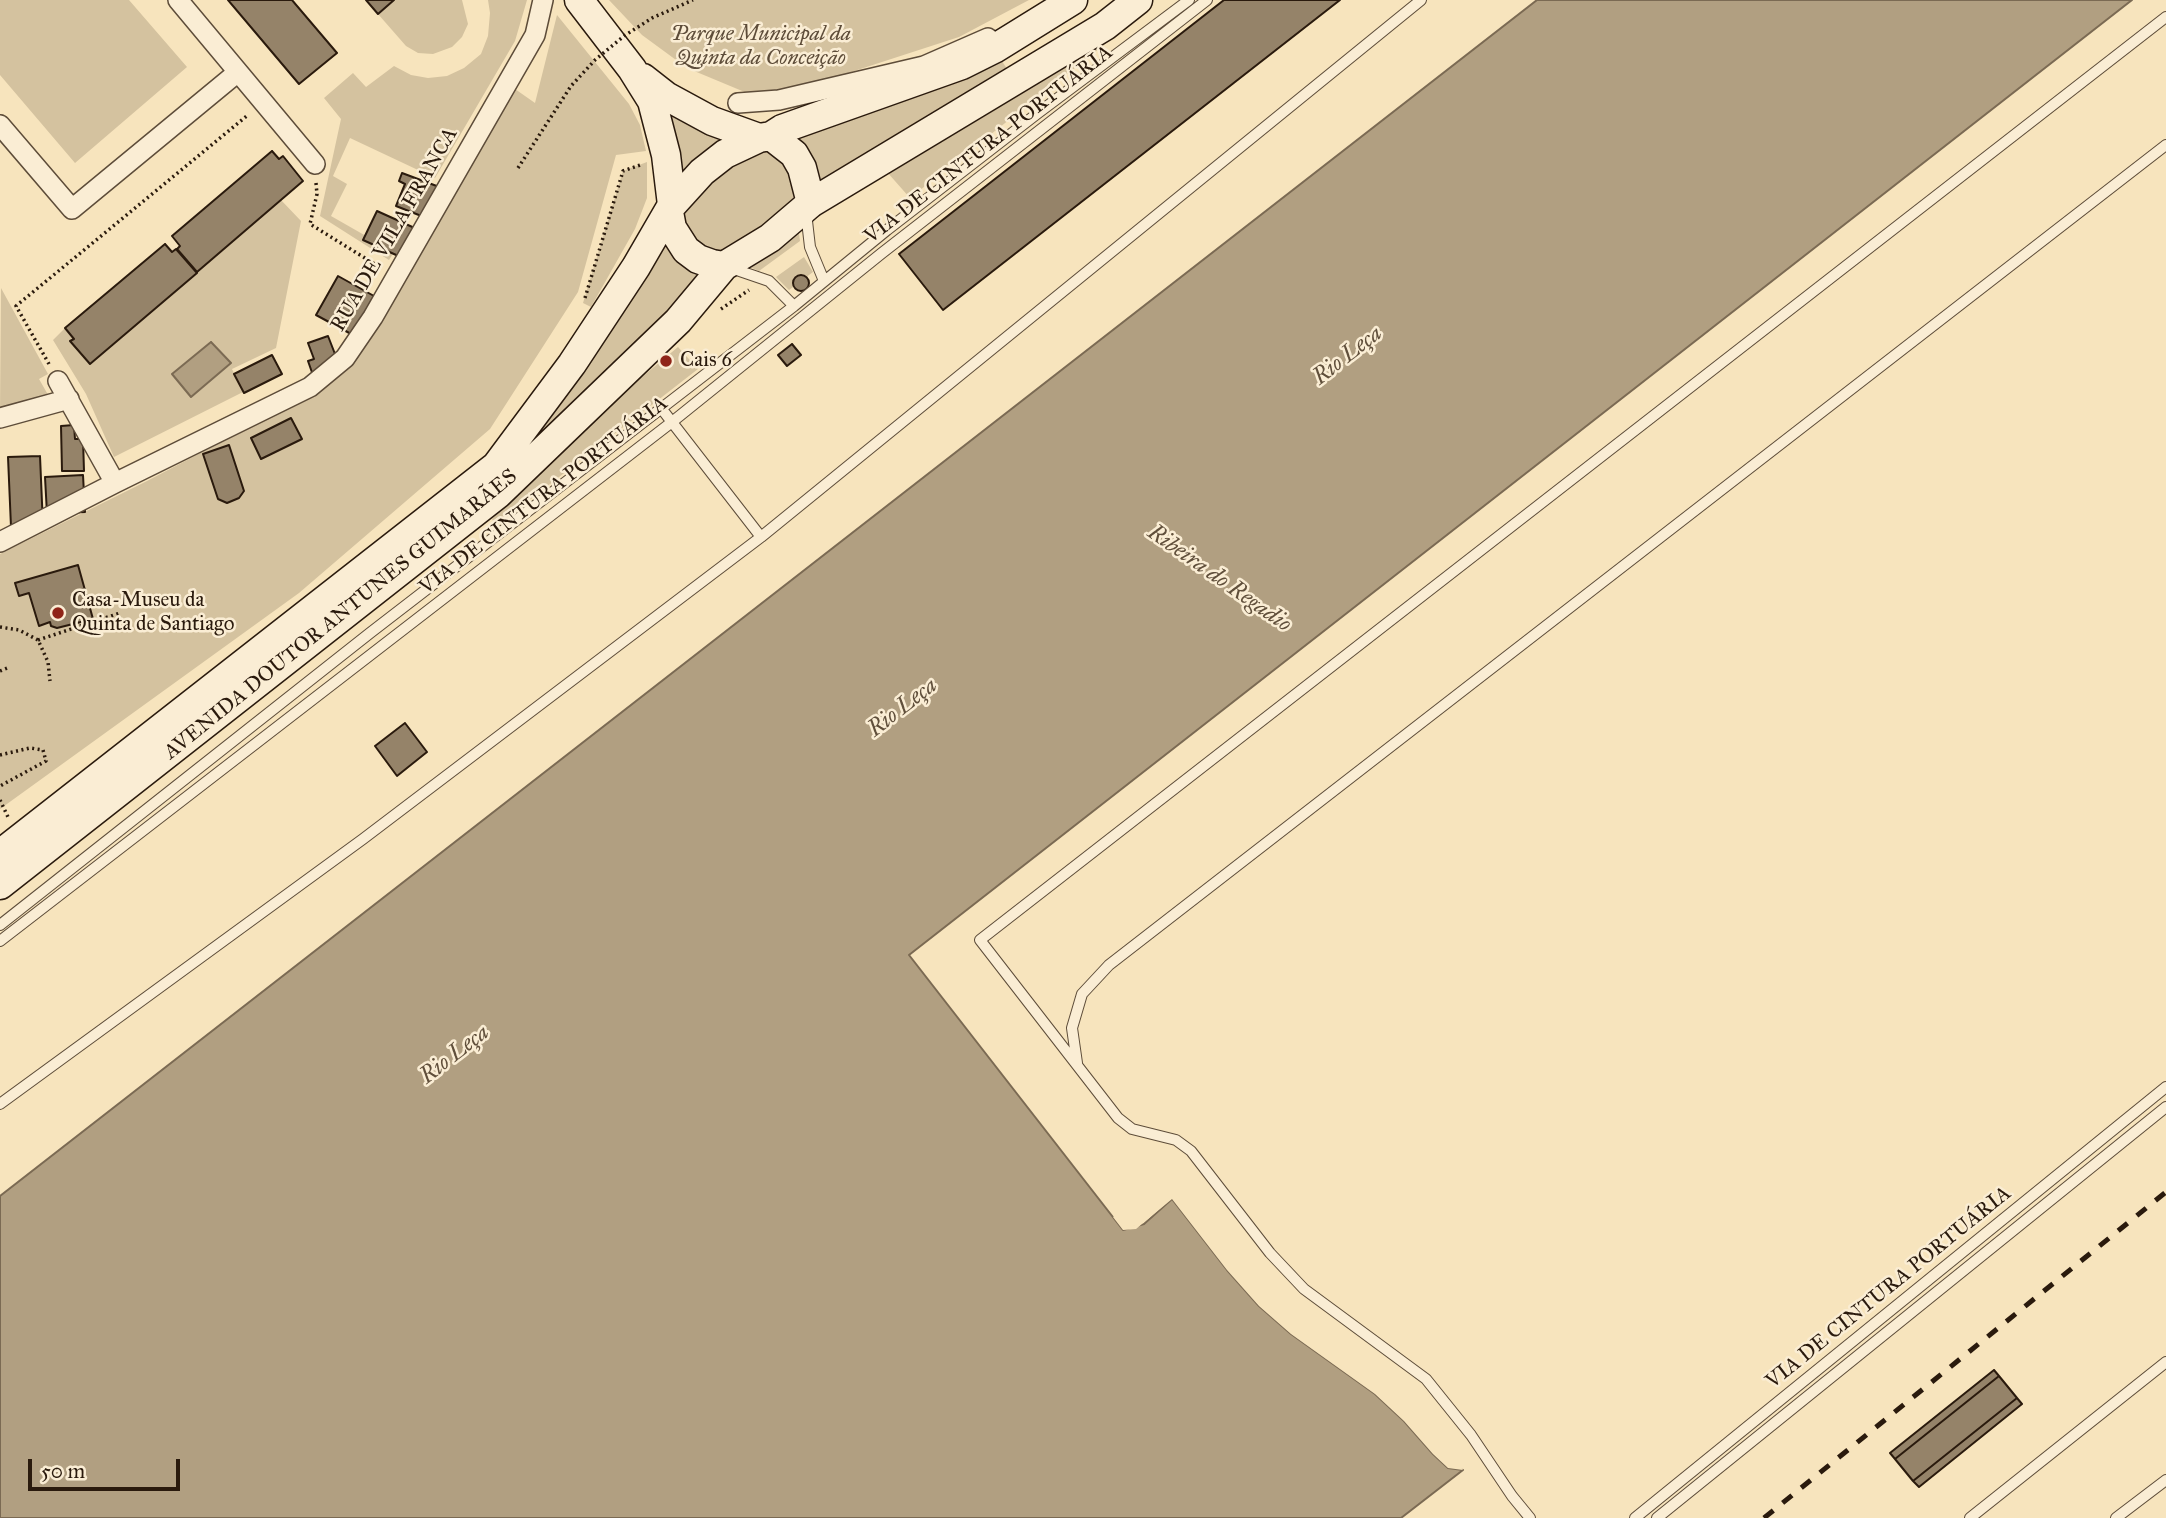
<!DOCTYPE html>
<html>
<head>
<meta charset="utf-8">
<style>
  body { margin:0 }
  #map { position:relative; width:2166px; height:1518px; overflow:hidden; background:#f7e4bd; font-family:"IM FELL Great Primer",serif }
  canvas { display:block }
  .scale { position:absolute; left:28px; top:1459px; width:152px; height:32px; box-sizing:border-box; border:4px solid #2a1a0d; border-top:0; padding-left:9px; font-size:21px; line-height:24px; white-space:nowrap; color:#2a1a0d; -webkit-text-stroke:5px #faedd4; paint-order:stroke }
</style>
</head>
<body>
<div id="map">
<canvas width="2166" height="1518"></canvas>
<div class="scale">50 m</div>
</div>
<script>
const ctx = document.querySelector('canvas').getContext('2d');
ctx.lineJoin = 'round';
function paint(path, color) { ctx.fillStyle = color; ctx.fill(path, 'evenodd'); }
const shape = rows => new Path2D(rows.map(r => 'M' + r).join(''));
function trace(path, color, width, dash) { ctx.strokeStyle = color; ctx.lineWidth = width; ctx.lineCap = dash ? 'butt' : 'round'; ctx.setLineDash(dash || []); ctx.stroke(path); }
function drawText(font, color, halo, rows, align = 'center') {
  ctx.font = font + ' "IM FELL Great Primer",serif'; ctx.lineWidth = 5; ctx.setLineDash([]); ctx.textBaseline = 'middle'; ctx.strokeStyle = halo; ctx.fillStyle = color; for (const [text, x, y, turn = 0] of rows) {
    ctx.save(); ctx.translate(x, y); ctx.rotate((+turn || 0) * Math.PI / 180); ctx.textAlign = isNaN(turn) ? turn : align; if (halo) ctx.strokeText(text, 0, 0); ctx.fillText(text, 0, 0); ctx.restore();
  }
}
paint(shape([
  [0,0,129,0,187,67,75,163,0,75],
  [394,0,462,0,468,24,462,37,452,47,433,54,418,53,406,46,378,14],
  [488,0,527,0,515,41,435,178,350,138,333,176,347,184,331,216,394,252,389,260,320,216,341,119,324,98,353,73,366,87,394,66,411,75,428,78,447,76,464,68,481,54,488,36,490,13],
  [609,0,1029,0,959,37,848,73,759,98,687,68,642,35],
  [557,15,629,104,640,125,646,151,616,155,578,292,490,429,299,593,0,809,0,554,147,481,271,416,356,356,515,89,535,103],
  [1123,30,910,198,887,172,985,116],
  [994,49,1015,81,811,203,524,470,502,457,669,212,651,99,759,138],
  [647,162,647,198,635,229,591,307,583,303,623,171],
  [281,200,301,221,276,348,232,369,243,392,114,457,86,394,53,340,65,328,74,339,71,342,90,364],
  [798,227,800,241,759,271,745,265],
  [804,257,813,272,789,290,776,277],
  [1,288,48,374,39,379,51,400,0,413],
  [678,347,698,369,496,526,492,519,630,387]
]), '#d4c29f');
const water = shape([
  [1537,0,2132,0,909,955,1123,1230,1144,1224,1172,1199,1227,1270,1259,1306,1291,1334,1375,1394,1404,1421,1433,1454,1448,1468,1463,1470,1401,1518,0,1518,0,1196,1537,0],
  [211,342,231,363,191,397,172,374,211,342]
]);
paint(water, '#b19f81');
trace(water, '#7b6a53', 2);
paint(shape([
  [1170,1196,1174,1196,1188,1211,1230,1268,1261,1304,1293,1331,1377,1392,1406,1418,1449,1465,1460,1466,1463,1470,1448,1468,1433,1454,1404,1421,1375,1394,1291,1334,1259,1306,1227,1270,1172,1199,1136,1229,1123,1230,1113,1217,1116,1215,1125,1226,1135,1225]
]), '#f7e4bd');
const building = shape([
  [228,0,292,0,337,53,299,84,228,0],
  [366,0,394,0,378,14,366,0],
  [1224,0,1340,0,943,310,899,254,1224,0],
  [272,151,279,159,283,156,303,181,197,272,177,249,180,246,172,236,272,151],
  [402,173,442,188,429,219,396,206,405,184,399,181,402,173],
  [377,211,419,230,405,259,363,240,377,211],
  [165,244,172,252,176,249,197,273,90,364,70,341,74,339,65,328,165,244],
  '793 283a8 8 0 1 1 16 0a8 8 0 1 1-16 0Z',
  [338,276,374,296,353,335,316,315,338,276],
  [328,336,342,372,315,381,308,361,314,359,308,343,328,336],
  [792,344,801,355,787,366,778,355,792,344],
  [272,355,282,374,244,393,234,374,272,355],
  [291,418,302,439,261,459,251,438,291,418],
  [74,425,75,439,83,439,84,471,62,471,61,426,74,425],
  [229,445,244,491,239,498,227,503,218,499,203,454,229,445],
  [40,456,43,526,11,527,8,457,40,456],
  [83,475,85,512,47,514,45,477,83,475],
  [78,565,93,619,57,628,51,626,50,622,39,626,29,593,19,596,15,583,78,565],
  [405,723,427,752,397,776,375,746,405,723],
  [1994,1370,1999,1376,1895,1459,1890,1453,1994,1370],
  [1999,1376,2017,1398,1913,1481,1895,1459,1999,1376],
  [2017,1398,2022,1404,1919,1487,1913,1481,2017,1398]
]);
paint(building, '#958369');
trace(building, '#2a1a0d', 2);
const lane = shape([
  [809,212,807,221,810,247,824,281],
  [731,268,769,281,794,306],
  [661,408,761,537],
  [0,925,370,633,794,306,887,230,1038,113,1189,0],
  [0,941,672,422,882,253,1207,0],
  [1077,1063,1072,1028,1082,994,1109,965,2166,145],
  [0,1104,363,839,761,537,1421,0],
  [1530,1518,1512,1496,1471,1435,1426,1379,1304,1289,1270,1253,1191,1151,1176,1140,1132,1129,1118,1118,980,940,2166,17],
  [1635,1518,2166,1087],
  [1657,1518,2166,1107],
  [1970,1518,2166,1362],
  [2116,1518,2166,1480]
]);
const street = shape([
  [178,0,315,164],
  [738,103,779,100,924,66,988,38],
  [0,125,72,209,238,72],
  [58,381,115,483],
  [0,418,69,399],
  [0,542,115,483,310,387,345,358,373,317,535,35,543,0]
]);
const secondary = shape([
  [579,0,632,69,652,101,666,155,672,205],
  [643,78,666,96,712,121,759,138],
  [771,136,794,154,802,168,811,203],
  [669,212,672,228,686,250,698,259,712,264,724,266],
  [0,854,496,466,572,364,636,267,672,205,702,172,725,154,759,138,771,136,782,129,962,65,994,49,1073,0],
  [0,885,498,494,678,321,724,266,770,238,811,203,1105,26,1138,0]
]);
trace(lane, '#5d4c39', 12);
trace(street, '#5d4c39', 22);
trace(secondary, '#2a1a0d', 31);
trace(shape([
  [316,183,317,194,310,224,381,268],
  [585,298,623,171,643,164],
  [721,309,749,290],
  [49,364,16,306,248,115],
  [0,627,19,630,38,640,48,662,50,681],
  [38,640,120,613],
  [0,671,10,667],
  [0,755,30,748,43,750,46,761,0,786],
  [0,800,8,817]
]), '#2a1a0d', 3.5, [2, 3.5]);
trace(lane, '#faedd4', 10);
trace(street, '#faedd4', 19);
trace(secondary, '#faedd4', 28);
trace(shape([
  [1764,1518,2166,1192]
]), '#2a1a0d', 5, [12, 12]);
trace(shape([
  [518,168,571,86,595,60,624,36,652,18,693,0]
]), '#2a1a0d', 3.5, [2, 3.5]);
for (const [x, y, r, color] of [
  [666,361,7,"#8f2418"],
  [58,613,7,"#8f2418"]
]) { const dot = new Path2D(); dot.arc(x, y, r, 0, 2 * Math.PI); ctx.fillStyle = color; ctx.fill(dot); trace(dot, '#faedd4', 2.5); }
drawText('italic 21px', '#5d4c39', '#faedd4', [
  ["Parque Municipal da",761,35],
  ["Quinta da Conceição",761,59]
]);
drawText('21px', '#2a1a0d', '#faedd4', [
  ["VIA DE CINTURA PORTUÁRIA",989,145,-38],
  ["RUA DE VILA FRANCA",395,230,-60],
  ["VIA DE CINTURA PORTUÁRIA",544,496,-38],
  ["AVENIDA DOUTOR ANTUNES GUIMARÃES",341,615,-39],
  ["VIA DE CINTURA PORTUÁRIA",1889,1288,-39]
]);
drawText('21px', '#2a1a0d', '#faedd4', [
  ["Cais 6",680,361],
  ["Casa-Museu da",72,601],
  ["Quinta de Santiago",72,625]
], 'left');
drawText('italic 23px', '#604f3b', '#faedd4', [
  ["Rio Leça",1348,356,-38],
  ["Ribeira do Regadio",1219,579,35],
  ["Rio Leça",903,708,-38],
  ["Rio Leça",455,1055,-38]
]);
</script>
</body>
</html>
